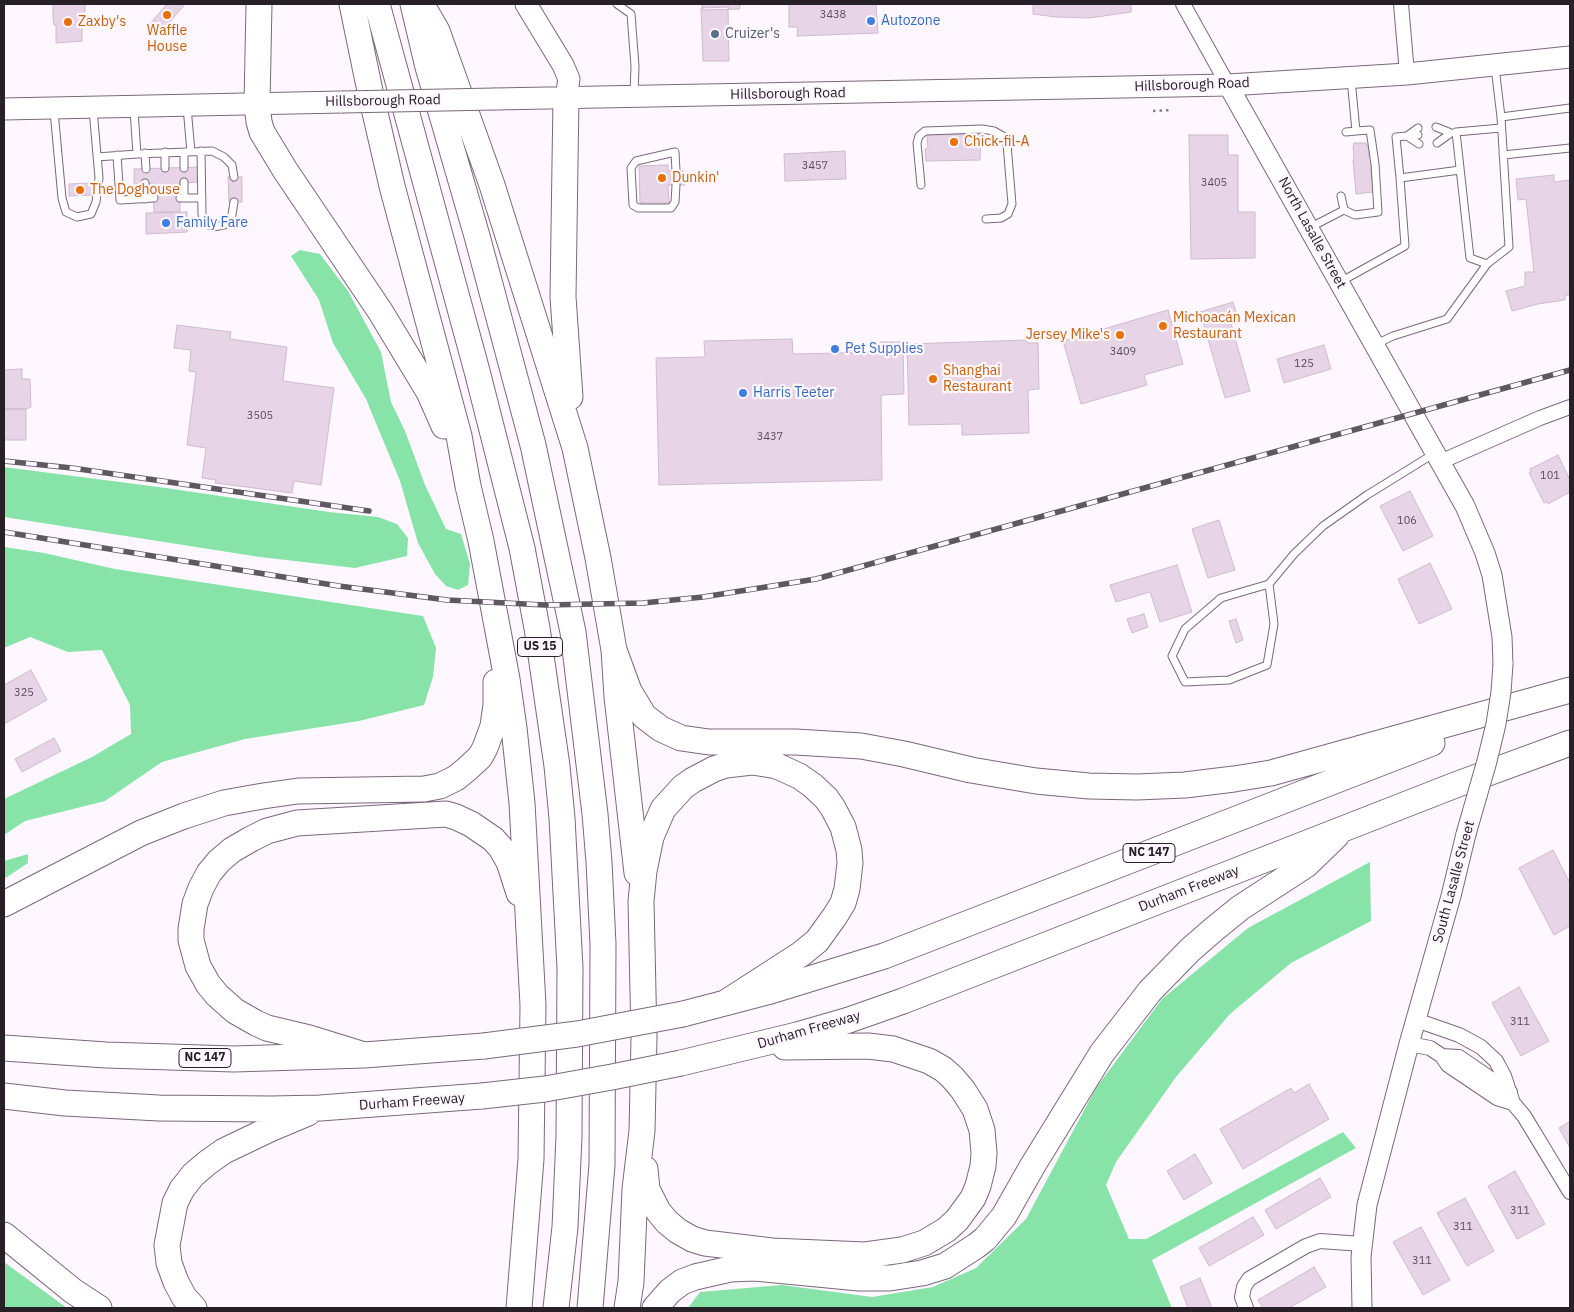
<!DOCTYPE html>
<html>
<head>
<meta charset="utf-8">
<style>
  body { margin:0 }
  #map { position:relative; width:1574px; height:1312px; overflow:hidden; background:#fff7ff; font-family:"IBM Plex Sans",sans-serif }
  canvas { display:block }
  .frame { position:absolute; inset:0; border:5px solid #272027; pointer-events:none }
</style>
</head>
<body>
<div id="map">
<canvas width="1574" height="1312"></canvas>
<div class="frame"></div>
</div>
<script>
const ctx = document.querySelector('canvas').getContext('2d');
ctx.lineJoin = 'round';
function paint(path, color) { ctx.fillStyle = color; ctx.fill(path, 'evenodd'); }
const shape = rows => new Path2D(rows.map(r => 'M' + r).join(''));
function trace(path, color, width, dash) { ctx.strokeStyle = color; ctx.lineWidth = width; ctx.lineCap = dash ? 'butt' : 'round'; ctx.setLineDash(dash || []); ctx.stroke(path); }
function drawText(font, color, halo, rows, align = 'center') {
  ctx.font = font + ' "IBM Plex Sans",sans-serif'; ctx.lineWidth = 4.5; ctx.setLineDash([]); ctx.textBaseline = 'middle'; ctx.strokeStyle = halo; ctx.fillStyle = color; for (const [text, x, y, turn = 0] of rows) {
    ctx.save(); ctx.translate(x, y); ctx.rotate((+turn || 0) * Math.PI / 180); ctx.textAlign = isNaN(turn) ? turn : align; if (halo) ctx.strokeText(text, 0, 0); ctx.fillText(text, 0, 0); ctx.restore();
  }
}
paint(shape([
  [300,250,320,254,348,291,381,352,391,402,405,431,425,485,446,529,461,534,470,564,468,585,458,590,446,586,435,574,418,543,400,481,366,399,333,343,319,300,291,256],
  [4,467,166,488,329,512,378,517,397,524,408,538,407,556,355,568,260,557,4,517],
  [4,547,44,553,115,569,423,616,436,648,433,677,424,705,359,721,245,739,162,762,105,801,25,821,4,835,4,799,92,757,131,734,130,705,102,650,68,652,30,637,4,648],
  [28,854,28,863,4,879,4,861],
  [1370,862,1371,921,1291,963,1230,1014,1176,1077,1116,1162,1106,1185,1129,1239,1146,1239,1343,1132,1356,1148,1152,1260,1172,1308,688,1308,700,1292,782,1285,872,1297,933,1287,976,1268,1026,1219,1096,1088,1162,999,1248,928],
  [4,1262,67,1308,4,1308]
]), '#87e3a8');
const building = shape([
  [54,4,85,4,85,17,82,17,82,41,56,43,56,25,54,25,53,19,53,5,54,4],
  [167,4,185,4,159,35,148,26,167,4],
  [702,4,740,4,740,9,702,10,702,4],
  [789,4,876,4,878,33,797,36,798,27,789,27,789,4],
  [1033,4,1131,4,1131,12,1090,18,1056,17,1033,14,1033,4],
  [728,7,729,61,703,61,701,8,728,7],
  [981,134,980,160,926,161,925,149,928,148,927,135,981,134],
  [1189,135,1228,135,1228,155,1238,155,1238,212,1255,212,1255,258,1191,259,1189,135],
  [1354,143,1366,143,1366,145,1368,145,1369,157,1371,157,1373,169,1371,169,1373,192,1356,194,1353,160,1354,160,1353,146,1354,145,1354,143],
  [845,151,846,179,785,181,784,154,845,151],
  [668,165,668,171,684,171,685,185,668,185,669,203,640,203,639,166,668,165],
  [200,167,200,182,180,183,180,212,154,212,153,183,134,184,134,169,200,167],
  [1554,175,1554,182,1570,180,1570,295,1565,295,1565,300,1538,304,1512,311,1506,291,1525,286,1525,272,1534,272,1526,199,1518,200,1516,179,1554,175],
  [228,177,242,177,242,202,229,202,228,177],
  [92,183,92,195,69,196,69,184,92,183],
  [187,212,187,232,146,234,146,213,187,212],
  [1233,302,1238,318,1230,320,1250,391,1225,398,1200,312,1233,302],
  [1168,310,1183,364,1144,375,1147,385,1081,404,1063,341,1168,310],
  [177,325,231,332,230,339,287,347,283,381,334,388,321,485,294,481,292,493,215,483,216,480,202,478,206,448,187,445,196,372,189,371,191,350,174,348,177,325],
  [792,339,793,354,880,352,880,342,903,342,904,394,881,395,882,480,659,485,656,358,705,357,704,341,792,339],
  [1027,340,1027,343,1038,343,1039,389,1028,390,1029,433,962,435,962,424,909,425,907,344,1027,340],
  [1324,345,1331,369,1284,383,1277,359,1324,345],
  [22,369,22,379,30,379,31,407,26,409,4,409,4,370,22,369],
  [4,409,26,409,26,440,4,440,4,409],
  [1558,455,1570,480,1570,492,1548,504,1547,502,1544,503,1529,473,1531,472,1530,469,1558,455],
  [1410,491,1433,536,1403,551,1380,506,1410,491],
  [1219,520,1235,570,1208,578,1192,529,1219,520],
  [1430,563,1452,609,1419,624,1398,579,1430,563],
  [1177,565,1192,612,1160,622,1150,592,1116,602,1110,585,1177,565],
  [1144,614,1148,627,1132,633,1127,619,1144,614],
  [1236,619,1243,640,1236,643,1229,621,1236,619],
  [31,670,47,700,4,724,4,685,31,670],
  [54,738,61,751,22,772,15,759,54,738],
  [1553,850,1570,883,1570,926,1554,935,1519,868,1553,850],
  [1519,987,1549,1041,1521,1056,1492,1003,1519,987],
  [1309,1084,1329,1119,1243,1169,1220,1129,1291,1088,1294,1093,1309,1084],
  [1570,1121,1570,1148,1559,1128,1570,1121],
  [1195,1154,1212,1183,1184,1200,1167,1171,1195,1154],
  [1515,1171,1545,1224,1517,1239,1488,1186,1515,1171],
  [1320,1178,1331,1197,1276,1229,1265,1210,1320,1178],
  [1465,1198,1494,1251,1467,1266,1437,1213,1465,1198],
  [1253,1217,1264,1235,1209,1266,1199,1248,1253,1217],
  [1421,1227,1450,1280,1423,1295,1393,1242,1421,1227],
  [1314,1267,1326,1287,1289,1308,1263,1308,1258,1300,1314,1267],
  [1200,1278,1212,1308,1188,1308,1180,1287,1200,1278]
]);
paint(building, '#e7d5e7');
trace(building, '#cdbbcd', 1);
const lane = shape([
  [617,4,631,14,635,66,634,94],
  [187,107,191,152],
  [54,111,62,198,66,212,77,217,91,214,96,202,99,178,93,109],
  [1501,117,1570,108],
  [1436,127,1451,133,1437,143],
  [1418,128,1407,136,1419,144],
  [1346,132,1356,131,1351,79],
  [1418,135,1396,137,1400,178,1460,170],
  [201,151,202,214,205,223,213,227,224,225,231,221,234,202],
  [165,152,165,168],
  [184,152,184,168],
  [145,153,146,169],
  [137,154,212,151,224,157,232,165,234,177],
  [117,155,120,200,154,198],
  [1503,155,1570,148],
  [97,157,137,154,134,110],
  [676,171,675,152,636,161,631,168,633,205,638,208,671,208,675,202,676,185],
  [921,185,917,143,919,136,925,131,982,129,994,131,1003,136,1007,144,1012,204,1008,214,1001,218,986,219],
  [180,198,202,198],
  [184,198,184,182],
  [145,199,145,183],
  [1344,210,1355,215,1378,212,1375,164,1370,130,1356,131],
  [1309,228,1344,210,1341,196],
  [1487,264,1470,258,1456,132,1501,128],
  [1340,282,1405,246,1400,178],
  [1374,345,1393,336,1447,319,1487,264,1509,247,1501,117,1495,67],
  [1269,584,1221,598,1185,629,1172,656,1185,682,1229,680,1267,665,1274,624,1269,584,1294,554,1323,526,1367,495,1435,453]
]);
const street = shape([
  [1183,4,1228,85],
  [1401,4,1407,74],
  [1440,462,1540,418,1570,407],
  [1416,1020,1459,1035,1481,1047,1496,1061,1504,1076,1513,1103,1524,1116,1570,1192],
  [1409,1044,1430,1048,1442,1056,1448,1065,1497,1098,1513,1103],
  [1442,1056,1459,1057,1510,1092],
  [1246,1308,1242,1297,1244,1287,1249,1279,1306,1246,1320,1241,1362,1244]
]);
const secondary = shape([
  [1228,85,1465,506,1485,553,1492,575,1502,637,1503,664],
  [1362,1308,1361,1257,1367,1205,1409,1044,1451,896,1466,834]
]);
const primary = shape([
  [526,4,563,65,569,79,566,97],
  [495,99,1228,85,1407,74,1570,57],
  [4,109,342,102]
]);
const highway = shape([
  [259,4,257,104,259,122,262,132,285,170,380,311,429,392,444,426],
  [352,4,370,91,392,186,459,436,468,486,481,541,507,679,514,728,522,803,533,1005,531,1159,519,1308],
  [377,4,477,371,522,548,537,628,557,766,562,818,570,968,569,1136,565,1227,556,1308],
  [413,4,428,67,477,236,533,445,573,632,595,814,599,862,603,944,602,1165,590,1308],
  [422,5,437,31,492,185,575,448,598,558,614,650,617,697,637,873],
  [566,97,563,297,570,397],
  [614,650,629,691,644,716,661,729,681,738,709,742,796,742,861,746,904,754,971,770,1036,781,1089,786,1137,787,1185,785,1234,779,1271,773,1570,690],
  [4,904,141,833,184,816,224,803,263,796,298,791,424,789,440,786,456,778,467,769,480,757,485,748,493,726,496,705,496,682],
  [683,1014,767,992,884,956,1432,743],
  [4,1048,106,1055,234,1059,364,1055,484,1046],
  [364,1055,309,1038,267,1028,256,1023,235,1011,217,995,208,984,198,966,191,940,191,929,195,904,201,888,209,873,219,861,232,850,251,839,267,831,297,823,446,814,456,817,471,824,493,839,501,848,509,862,519,893],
  [681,1063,797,1035,849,1020,903,1001,1458,784,1570,743],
  [4,1096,65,1103,159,1108,271,1109,320,1108,482,1096],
  [645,1169,647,1189,658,1211,667,1222,678,1231,692,1239,705,1243,772,1251,865,1255,902,1250,924,1243,946,1230,957,1220,973,1198,978,1186,983,1166,984,1153,982,1130,975,1109,963,1090,952,1077,943,1069,929,1061,893,1049,868,1046,785,1047],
  [4,1235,73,1291,99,1308],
  [194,1308,184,1297,176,1282,169,1263,167,1245,175,1203,182,1189,193,1175,207,1163,224,1151,270,1129,308,1113],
  [627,1308,631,1282,635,1189,642,1131,644,1038,641,901,644,871,651,837,663,809,683,787,693,780,714,769,726,765,752,762,765,764,777,766,799,776,812,785,826,798,833,808,843,827,849,850,850,863,847,889,843,903,835,916,817,941,801,954,725,1003],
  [655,1308,670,1291,682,1282,695,1277,730,1269,755,1268,859,1278,890,1278,922,1273,945,1266,976,1246,985,1239,1004,1216,1033,1165,1102,1053,1150,991,1190,950,1213,930,1240,908,1306,865,1336,836]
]);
trace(lane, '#7a697a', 9);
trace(street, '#7a697a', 16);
trace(secondary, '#7a697a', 21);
trace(primary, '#7a697a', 23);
trace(highway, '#7a697a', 27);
trace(shape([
  [1153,111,1171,110]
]), '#898189', 2.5, [2.5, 4]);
trace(lane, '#fff', 7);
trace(street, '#fff', 14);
trace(secondary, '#fff', 19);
trace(primary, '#fff', 21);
trace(highway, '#fff', 25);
const rail = shape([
  [4,461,72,468,369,511],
  [4,532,339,586,447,600,545,605,643,603,703,597,816,579,1570,370]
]);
trace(rail, '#605860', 5.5);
trace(rail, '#fff7ff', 4, [11]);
const secondaryBridge = shape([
  [1466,834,1487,761,1496,724,1501,692,1503,664]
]);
const primaryBridge = shape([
  [342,102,495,99]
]);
const highwayBridge = shape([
  [484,1046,577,1034,683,1014],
  [482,1096,545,1089,612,1077,681,1063]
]);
trace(secondaryBridge, '#7a697a', 21, []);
trace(primaryBridge, '#7a697a', 23, []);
trace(highwayBridge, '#7a697a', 27, []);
trace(secondaryBridge, '#fff', 19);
trace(primaryBridge, '#fff', 21);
trace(highwayBridge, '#fff', 25);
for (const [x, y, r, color] of [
  [167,15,5,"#e8710a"],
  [871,21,5,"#3f7fe0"],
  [68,22,5,"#e8710a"],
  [715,34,5,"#5c6f8a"],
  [954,142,5,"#e8710a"],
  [662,178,5,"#e8710a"],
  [80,190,5,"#e8710a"],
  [166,223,5,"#3f7fe0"],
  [1163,326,5,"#e8710a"],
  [1120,335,5,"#e8710a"],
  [835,349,5,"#3f7fe0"],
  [933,379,5,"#e8710a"],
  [743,393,5,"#3f7fe0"]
]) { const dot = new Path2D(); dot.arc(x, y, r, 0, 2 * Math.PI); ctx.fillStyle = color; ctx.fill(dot); trace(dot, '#fff7ff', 2); }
drawText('11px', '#574d57', null, [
  ["3438",833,15],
  ["3457",815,166],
  ["3405",1214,183],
  ["3409",1123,352],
  ["125",1304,364],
  ["3505",260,416],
  ["3437",770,437],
  ["101",1550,476],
  ["106",1407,521],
  ["325",24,693],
  ["311",1520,1022],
  ["311",1520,1211],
  ["311",1463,1227],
  ["311",1422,1261]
]);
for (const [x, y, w] of [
  [540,647,45],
  [1149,853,52],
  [205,1058,52]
]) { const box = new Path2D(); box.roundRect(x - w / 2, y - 9.5, w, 19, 4); ctx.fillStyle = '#fff7ff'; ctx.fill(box); trace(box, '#272027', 1); }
drawText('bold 12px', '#272027', null, [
  ["US 15",540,647],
  ["NC 147",1149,853],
  ["NC 147",205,1058]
]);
drawText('14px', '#366cbe', '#fff7ff', [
  ["Autozone",881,21],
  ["Family Fare",176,223],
  ["Pet Supplies",845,349],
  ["Harris Teeter",753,393]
], 'left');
drawText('14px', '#c56008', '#fff7ff', [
  ["Zaxby's",78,22],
  ["Waffle",167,31,"center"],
  ["House",167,47,"center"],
  ["Chick-fil-A",964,142],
  ["Dunkin'",672,178],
  ["The Doghouse",90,190],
  ["Michoacán Mexican",1173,318],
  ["Restaurant",1173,334],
  ["Jersey Mike's",1110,335,"right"],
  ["Shanghai",943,371],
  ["Restaurant",943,387]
], 'left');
drawText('14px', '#4e5e75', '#fff7ff', [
  ["Cruizer's",725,34]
], 'left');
drawText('14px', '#272027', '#fff7ff', [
  ["Hillsborough Road",1192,85,-2],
  ["Hillsborough Road",788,94,-1],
  ["Hillsborough Road",383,101,-1],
  ["North Lasalle Street",1312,233,61],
  ["South Lasalle Street",1454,882,-75],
  ["Durham Freeway",1189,889,-21],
  ["Durham Freeway",809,1030,-16],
  ["Durham Freeway",412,1102,-4]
]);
</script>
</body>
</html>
